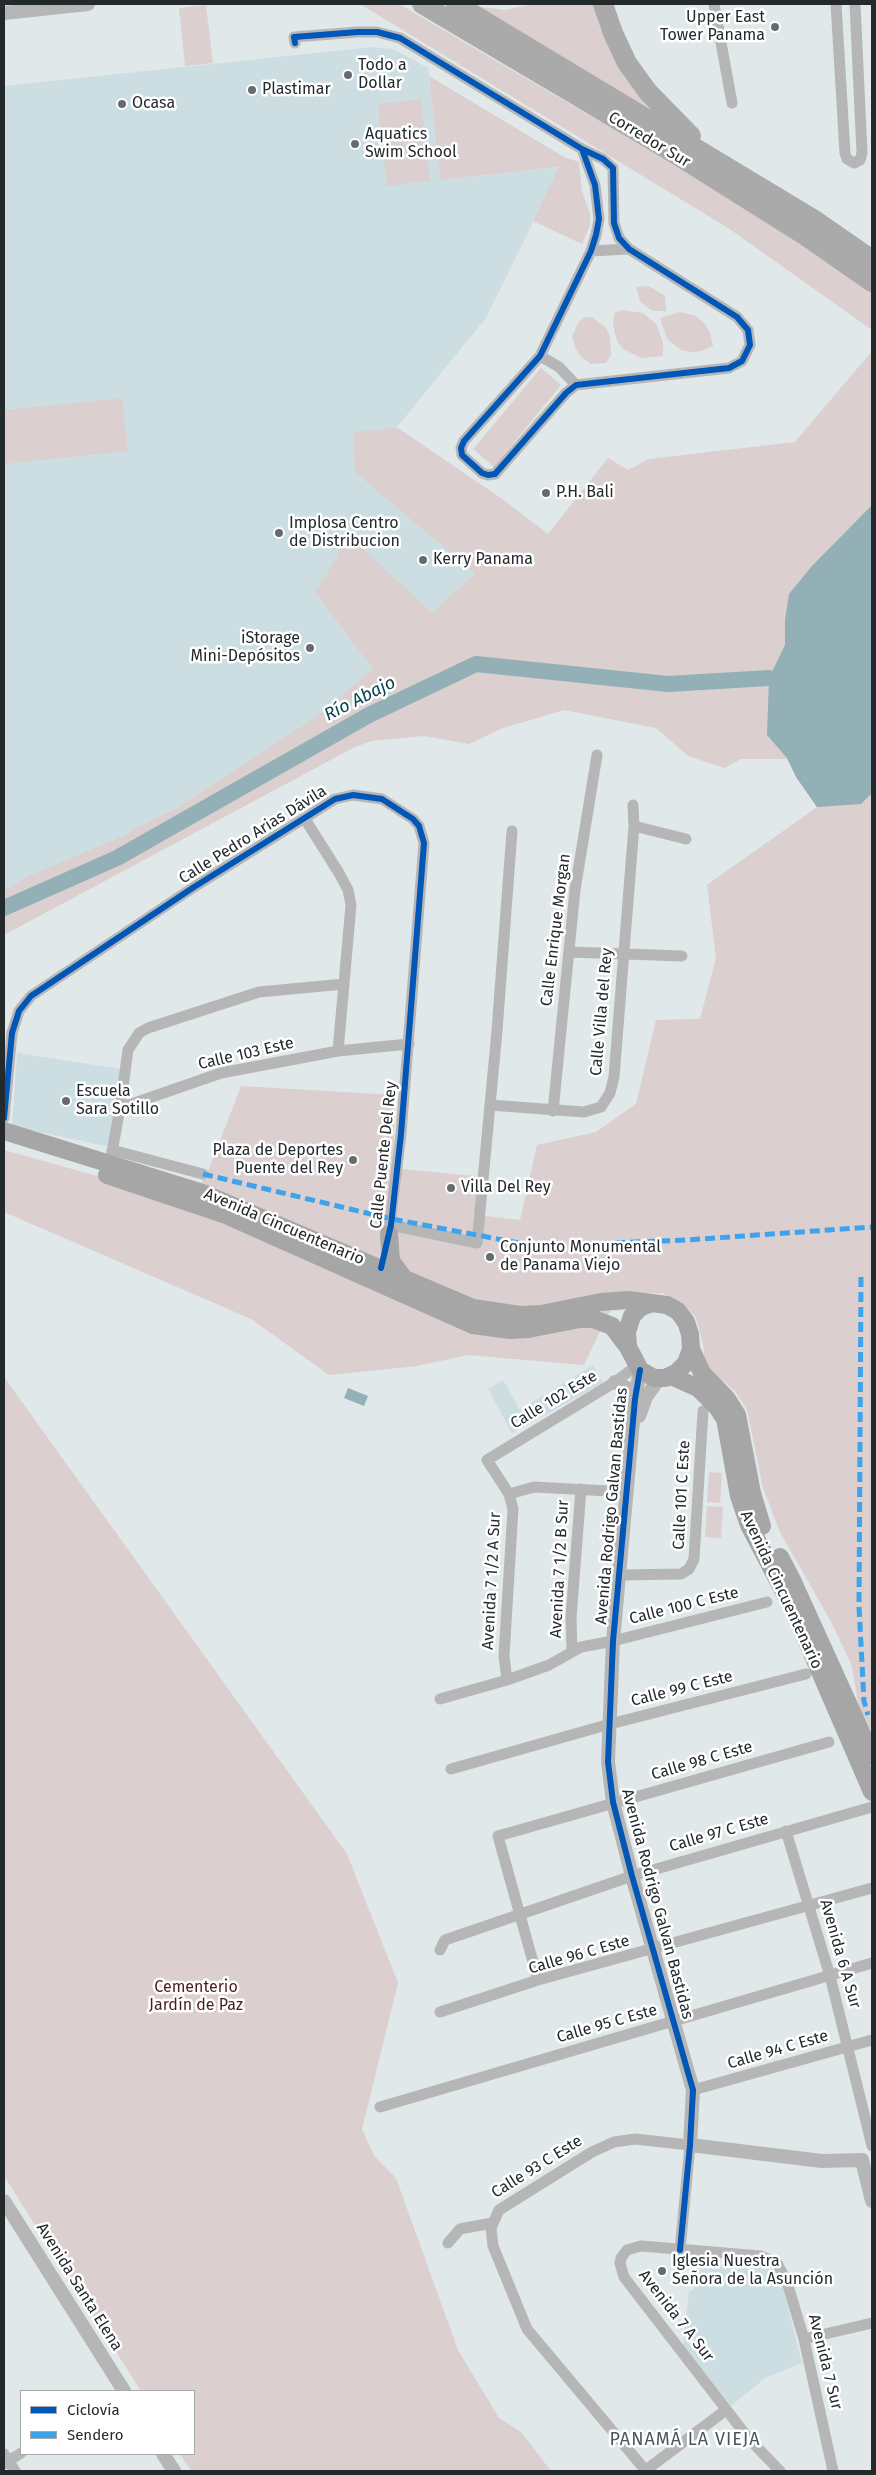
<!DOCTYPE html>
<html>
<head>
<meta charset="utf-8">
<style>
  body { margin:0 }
  #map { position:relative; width:876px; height:2475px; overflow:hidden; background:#e0e8ea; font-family:"Fira Sans",sans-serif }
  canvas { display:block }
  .frame { position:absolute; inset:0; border:5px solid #242a2c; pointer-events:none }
  .legend { position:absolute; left:20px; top:2390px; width:175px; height:65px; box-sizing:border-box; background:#fff; border:1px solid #a7aaab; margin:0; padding:6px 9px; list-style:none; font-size:15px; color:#242a2c }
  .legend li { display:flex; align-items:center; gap:10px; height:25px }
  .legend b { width:25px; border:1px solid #a7aaab }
</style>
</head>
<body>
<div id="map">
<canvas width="876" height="2475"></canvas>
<div class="frame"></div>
<ul class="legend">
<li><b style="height:6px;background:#0057b8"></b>Ciclovía</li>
<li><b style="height:6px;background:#3ea3eb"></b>Sendero</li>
</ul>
</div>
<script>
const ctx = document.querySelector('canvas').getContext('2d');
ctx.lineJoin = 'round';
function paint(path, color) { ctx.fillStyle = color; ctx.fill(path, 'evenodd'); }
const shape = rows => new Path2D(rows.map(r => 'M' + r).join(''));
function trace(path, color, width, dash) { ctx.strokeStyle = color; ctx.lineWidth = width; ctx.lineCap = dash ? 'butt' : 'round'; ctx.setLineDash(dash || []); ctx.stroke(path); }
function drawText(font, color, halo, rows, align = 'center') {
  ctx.font = font + ' "Fira Sans",sans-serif'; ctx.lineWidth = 5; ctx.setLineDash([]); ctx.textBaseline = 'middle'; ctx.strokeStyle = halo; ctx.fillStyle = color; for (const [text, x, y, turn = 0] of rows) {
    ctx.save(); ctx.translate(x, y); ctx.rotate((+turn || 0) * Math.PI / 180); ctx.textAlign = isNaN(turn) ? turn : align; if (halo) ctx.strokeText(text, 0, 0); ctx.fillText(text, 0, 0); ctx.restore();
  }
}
paint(shape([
  [372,47,393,49,428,68,440,180,560,167,486,318,397,427,505,501,498,551,373,669,316,717,176,808,130,831,131,833,4,891,4,86],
  [17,1053,122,1069,110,1147,12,1126],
  [593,1365,603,1383,512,1433,488,1389,503,1380,520,1410],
  [695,2263,768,2266,777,2272,783,2287,802,2363,765,2378,731,2406,683,2345,689,2290,693,2290]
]), '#ccdee1');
paint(shape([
  [360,4,399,4,587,114,654,149,872,290,872,330,728,228],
  [534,4,598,4,655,110,652,112,474,6,505,10],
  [206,5,213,63,185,66,179,8],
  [429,76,564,157,579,162,582,192,590,213,590,225,582,244,533,221,559,167,440,180],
  [421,99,430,181,387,186,378,104],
  [649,286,665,296,666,311,653,311,640,302,636,287],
  [622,310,643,313,656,324,663,342,663,356,641,358,623,349,617,341,613,325,614,313],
  [680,312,696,316,704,323,710,332,713,346,702,351,691,352,681,350,667,339,660,318],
  [592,317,605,327,610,336,611,355,606,363,591,364,580,356,575,347,572,337,578,323,583,318],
  [872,351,872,1732,859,1707,851,1663,830,1620,780,1532,763,1488,747,1410,735,1391,705,1366,703,1343,696,1318,682,1302,662,1293,618,1294,584,1365,468,1355,417,1366,329,1375,251,1319,4,1212,4,1150,108,1179,188,1205,210,1167,241,1086,395,1095,393,1168,475,1176,485,1216,520,1220,537,1145,596,1132,636,1104,656,1020,700,1019,716,958,707,885,817,807,796,777,787,759,741,759,724,768,688,756,656,728,564,710,503,728,469,744,424,736,371,741,353,748,4,935,4,891,22,879,130,833,130,831,176,808,316,717,373,669,315,592,334,563,346,533,432,613,475,573,355,472,353,436,356,432,397,428,505,501,548,534,608,458,628,470,649,459,795,442],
  [541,368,561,385,494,467,473,449],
  [122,398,128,451,4,464,4,410],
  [4,1377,347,1854,398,1983,362,2129,374,2156,396,2178,458,2350,499,2418,521,2432,551,2471,191,2471,180,2454,194,2454,194,2391,141,2391,4,2176],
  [709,1472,722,1473,720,1503,707,1502],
  [707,1506,723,1507,721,1538,705,1537]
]), '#dbcfcf');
paint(shape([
  [872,505,872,793,861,804,817,807,796,777,787,758,767,735,769,678,785,645,785,620,789,594,812,566],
  [348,1388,368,1396,364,1406,344,1398]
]), '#92b0b6');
trace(shape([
  [4,908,117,858,369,715,476,664,668,684,769,678]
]), '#92b0b6', 16);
trace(shape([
  [714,4,732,103],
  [836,4,845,153,847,159,854,163,860,160,862,153,855,4],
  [295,43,294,37,358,32,377,32,400,38,582,149,603,159,613,168,614,223,619,238,629,249,737,317,748,330,750,345,742,361,729,368,576,385,566,393,495,474,488,475,482,473,462,455,461,448,464,441,540,356,591,251,596,235,599,219,595,185,582,149],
  [591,251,629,249],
  [540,356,559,367,576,385],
  [305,819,339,873,348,890,351,905,338,1051],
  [634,826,686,839],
  [569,952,682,956],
  [490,1105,584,1112,601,1107,610,1093,614,1077,634,826,633,805],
  [120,1108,128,1050,139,1033,148,1028,259,992,344,984],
  [553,1111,575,890,597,755],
  [4,1118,12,1033,19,1011,31,996,194,887,335,799,353,795,382,799,413,819,419,826,424,843,401,1134,388,1240],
  [112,1150,203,1174],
  [110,1163,120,1108,221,1073,338,1051,409,1044],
  [391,1225,477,1243,497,1031,512,831],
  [509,1494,534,1487,627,1492],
  [619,1575,681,1574,689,1569,694,1559,703,1411],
  [572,1651,571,1617,581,1489],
  [507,1680,504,1656,513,1509,509,1494,487,1460,615,1382,636,1366],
  [440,1699,507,1680,549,1665,581,1647,613,1641,767,1602],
  [451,1769,610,1724,806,1674],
  [786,1831,830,1976,872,2146],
  [440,1950,445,1940,632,1876,872,1807],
  [538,1980,498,1836,829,1742],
  [440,2012,538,1980,872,1888],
  [693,2090,872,2040],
  [380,2107,872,1963],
  [448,2243,460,2229,492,2223],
  [804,2339,872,2323],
  [4,2454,15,2471],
  [4,2464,21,2453],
  [646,2470,726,2410],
  [646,2471,527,2329,493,2246,491,2228,499,2210,592,2152,614,2142,635,2139,690,2145,680,2250],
  [780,2471,749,2439,624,2277,620,2263,621,2258,627,2250,641,2246,761,2256,777,2263,787,2282,804,2339,833,2471]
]), '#b7b6b6', 11);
trace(shape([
  [4,13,88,4],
  [640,1370,635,1399,613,1641,608,1762,613,1802,632,1876,693,2090,690,2145,822,2161,862,2160,872,2201],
  [615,1382,632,1391,635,1399],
  [639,1416,646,1397,659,1379],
  [4,2201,124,2391],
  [163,2454,174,2471]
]), '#b7b6b6', 14);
trace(shape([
  [4,1131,203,1193,473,1308,520,1315,541,1314,601,1302,628,1300,652,1303],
  [107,1175,226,1215,473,1325,510,1330,528,1329,580,1319,593,1319,612,1326,628,1347],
  [389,1234,391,1261,403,1277],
  [652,1303,667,1305,678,1311,686,1322,690,1334,691,1349,686,1363,676,1373,665,1378,654,1378,640,1370,628,1347,627,1332,632,1316,641,1307,652,1303],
  [691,1349,702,1373,727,1399,737,1415,752,1493,762,1526],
  [671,1376,698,1388,717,1407,725,1419,739,1496,749,1525,793,1609,872,1792],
  [780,1557,792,1580,872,1756]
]), '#a7a6a6', 18);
trace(shape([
  [422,4,682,158,806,236,872,282],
  [456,4,813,219,872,260],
  [603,4,613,33,627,63,648,92,691,136]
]), '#aaa', 20);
trace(shape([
  [203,1174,392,1219,535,1246,686,1240,872,1227],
  [861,1277,859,1607,864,1701,868,1715]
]), '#3ea3eb', 5, [10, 5]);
trace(shape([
  [295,43,294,37,358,32,377,32,400,38,582,149,603,159,613,168,614,223,619,238,629,249,737,317,748,330,750,345,742,361,729,368,576,385,566,393,495,474,488,475,482,473,462,455,461,448,464,441,540,356,591,251,596,235,599,219,595,185,582,149],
  [4,1118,12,1033,19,1011,31,996,194,887,335,799,353,795,382,799,413,819,419,826,424,843,401,1134,391,1225,381,1268],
  [640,1370,635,1399,613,1641,608,1762,613,1802,632,1876,693,2090,690,2145,680,2250]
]), '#0057b8', 6);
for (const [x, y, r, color] of [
  [775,27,5,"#666c6e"],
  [348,75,5,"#666c6e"],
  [252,90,5,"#666c6e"],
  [122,104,5,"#666c6e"],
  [355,144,5,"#666c6e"],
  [546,493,5,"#666c6e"],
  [279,533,5,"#666c6e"],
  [423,560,5,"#666c6e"],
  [310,648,5,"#666c6e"],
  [66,1101,5,"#666c6e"],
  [353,1160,5,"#666c6e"],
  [451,1188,5,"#666c6e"],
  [490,1257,5,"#666c6e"],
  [662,2271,5,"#666c6e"]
]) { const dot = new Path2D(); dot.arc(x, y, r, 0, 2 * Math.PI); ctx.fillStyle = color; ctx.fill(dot); trace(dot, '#fff', 2); }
drawText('16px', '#242a2c', '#fff', [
  ["Upper East",765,18,"right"],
  ["Tower Panama",765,36,"right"],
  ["Todo a",358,66],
  ["Dollar",358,84],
  ["Plastimar",262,90],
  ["Ocasa",132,104],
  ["Aquatics",365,135],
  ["Swim School",365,153],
  ["P.H. Bali",556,493],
  ["Implosa Centro",289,524],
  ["de Distribucion",289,542],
  ["Kerry Panama",433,560],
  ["iStorage",300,639,"right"],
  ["Mini-Depósitos",300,657,"right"],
  ["Escuela",76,1092],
  ["Sara Sotillo",76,1110],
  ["Plaza de Deportes",343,1151,"right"],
  ["Puente del Rey",343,1169,"right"],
  ["Villa Del Rey",461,1188],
  ["Conjunto Monumental",500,1248],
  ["de Panama Viejo",500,1266],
  ["Iglesia Nuestra",672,2262],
  ["Señora de la Asunción",672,2280]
], 'left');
drawText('16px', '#242a2c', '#fff', [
  ["Corredor Sur",649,140,31],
  ["Calle Pedro Arias Dávila",253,835,-32],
  ["Calle Enrique Morgan",556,930,-83],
  ["Calle Villa del Rey",602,1012,-85],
  ["Calle 103 Este",246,1054,-13],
  ["Calle Puente Del Rey",384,1155,-84],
  ["Avenida Cincuentenario",284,1227,23],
  ["Calle 102 Este",554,1400,-31],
  ["Calle 101 C Este",682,1495,-87],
  ["Avenida Rodrigo Galvan Bastidas",612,1506,-85],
  ["Avenida 7 1/2 B Sur",560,1569,-87],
  ["Avenida 7 1/2 A Sur",492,1581,-87],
  ["Avenida Cincuentenario",781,1590,65],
  ["Calle 100 C Este",684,1606,-14],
  ["Calle 99 C Este",682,1689,-14],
  ["Calle 98 C Este",702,1761,-16],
  ["Calle 97 C Este",719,1833,-16],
  ["Avenida Rodrigo Galvan Bastidas",657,1904,75],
  ["Avenida 6 A Sur",840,1954,74],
  ["Calle 96 C Este",579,1955,-16],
  ["Calle 95 C Este",607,2024,-16],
  ["Calle 94 C Este",778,2050,-16],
  ["Calle 93 C Este",537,2167,-32],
  ["Avenida Santa Elena",79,2287,58],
  ["Avenida 7 A Sur",676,2316,52],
  ["Avenida 7 Sur",825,2362,76]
]);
drawText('16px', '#4d1c1e', '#fff', [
  ["Cementerio",196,1988],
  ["Jardín de Paz",196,2006]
]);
drawText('italic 18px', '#074650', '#fff', [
  ["Río Abajo",360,699,-27]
]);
ctx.letterSpacing = '1px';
drawText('18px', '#49585b', '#fff', [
  ["PANAMÁ LA VIEJA",685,2440]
]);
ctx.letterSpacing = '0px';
</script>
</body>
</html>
